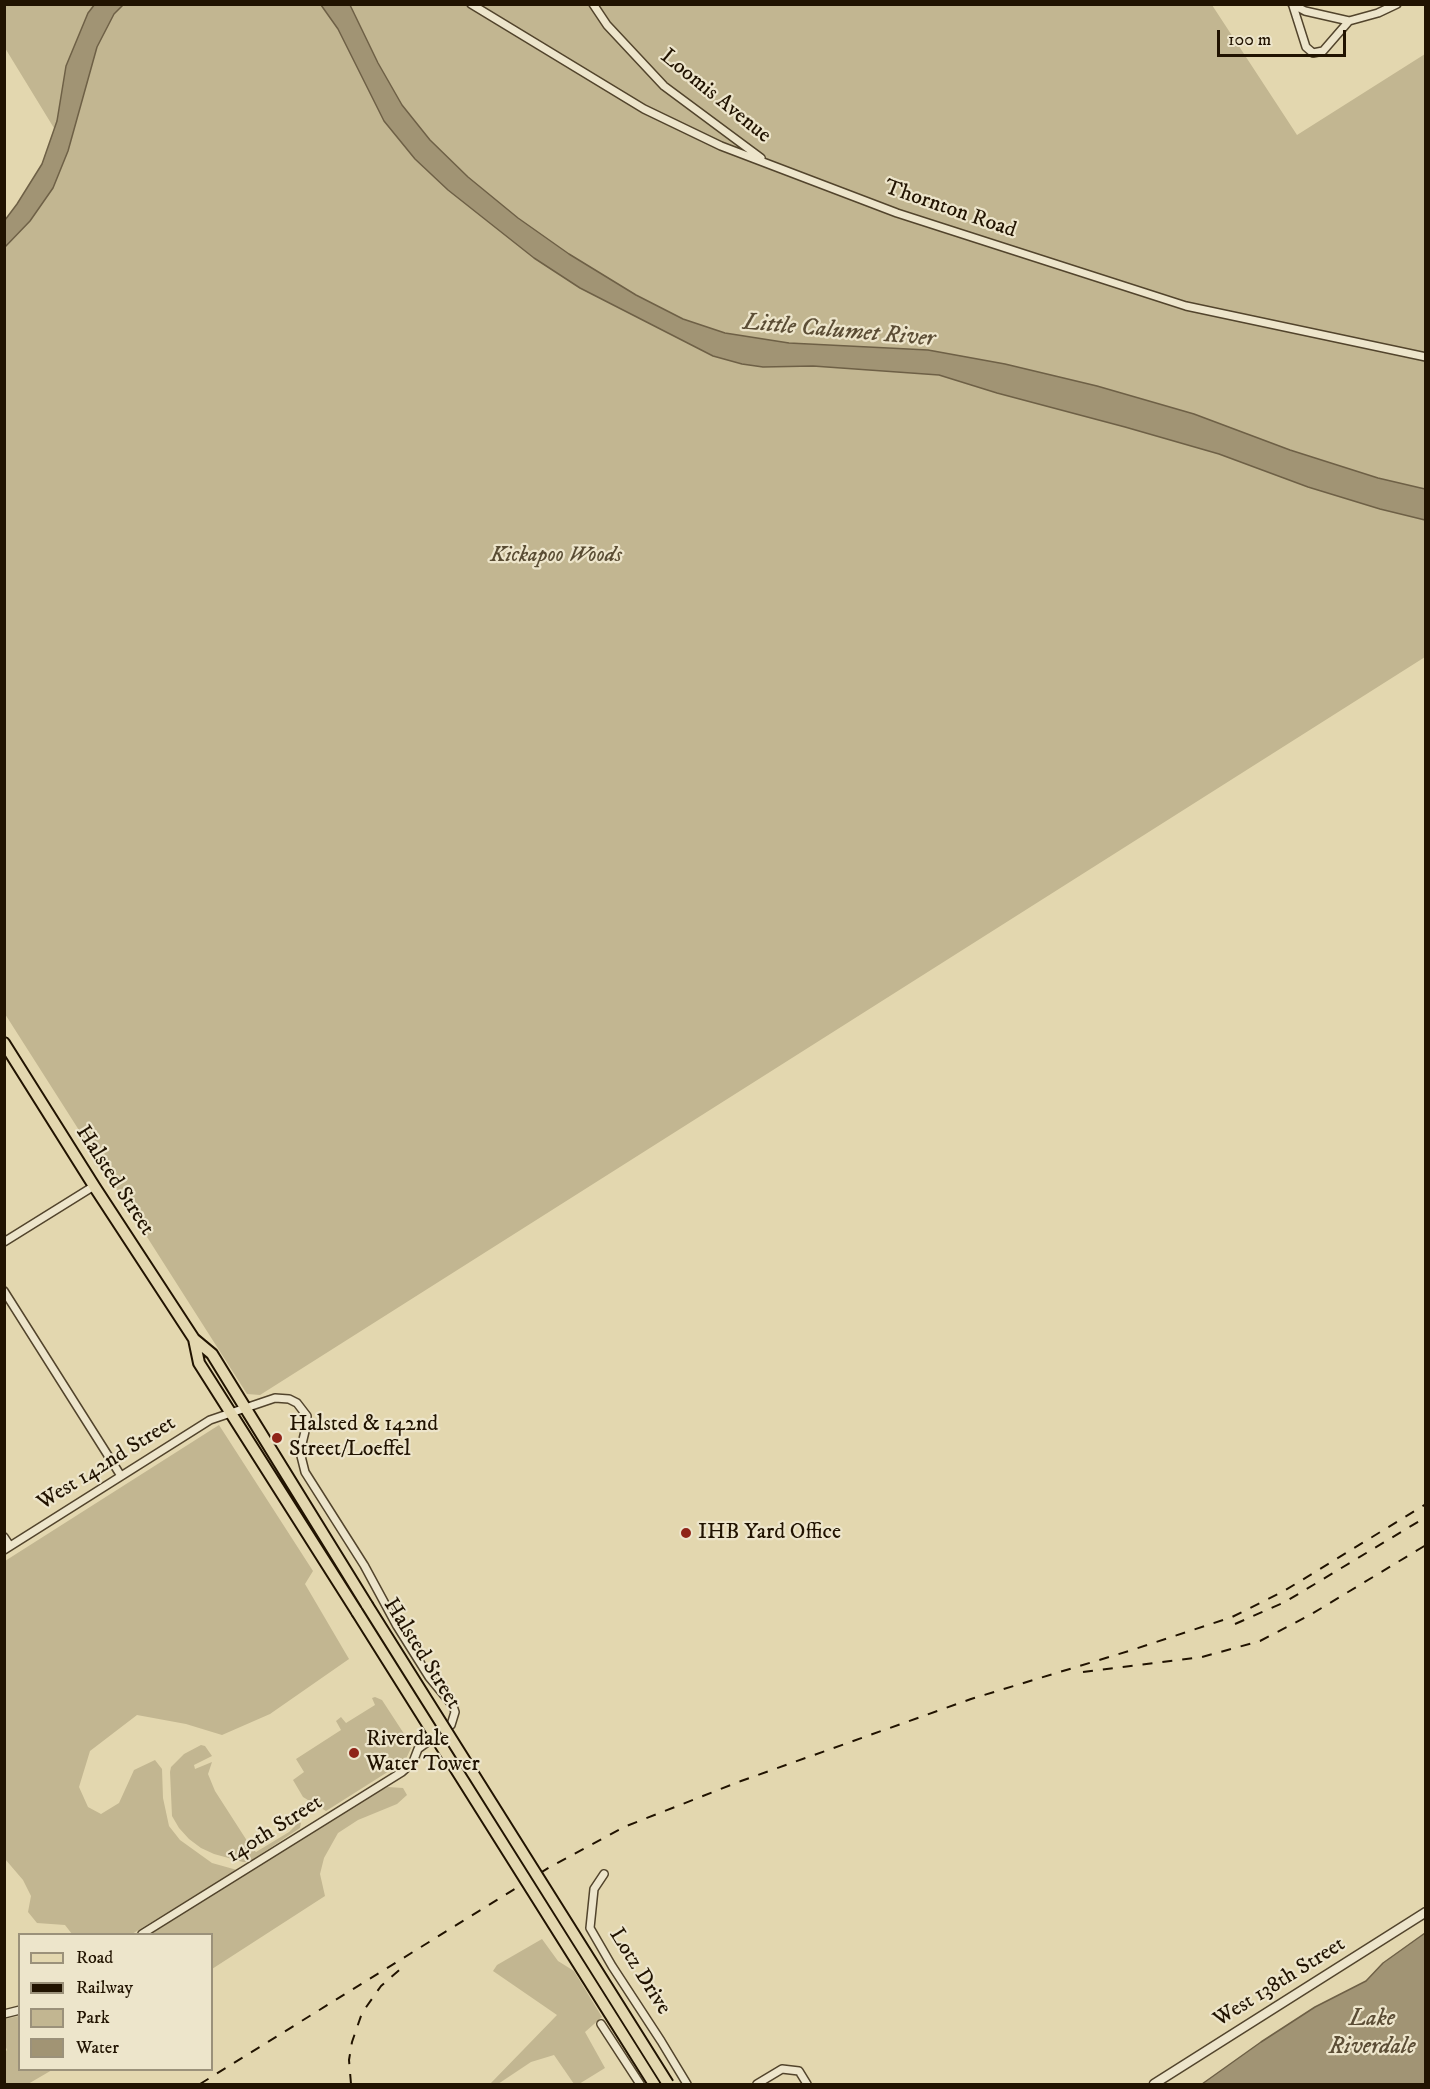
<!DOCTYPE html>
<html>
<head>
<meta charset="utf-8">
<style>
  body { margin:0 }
  #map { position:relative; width:1430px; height:2089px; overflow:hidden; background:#e3d7af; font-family:"IM FELL DW Pica",serif }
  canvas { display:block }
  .frame { position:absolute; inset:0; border:6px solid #211301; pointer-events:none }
  .legend { position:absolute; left:18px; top:1933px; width:195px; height:138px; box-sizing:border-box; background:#ede5cb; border:2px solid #9b917a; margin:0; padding:8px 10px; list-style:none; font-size:18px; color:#211301 }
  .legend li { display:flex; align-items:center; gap:12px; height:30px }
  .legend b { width:30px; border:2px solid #9b917a }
  .scale { position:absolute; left:1217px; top:30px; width:129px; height:27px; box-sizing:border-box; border:3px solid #211301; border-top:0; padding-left:8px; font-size:18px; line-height:21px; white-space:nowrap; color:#211301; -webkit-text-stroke:4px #ede5cb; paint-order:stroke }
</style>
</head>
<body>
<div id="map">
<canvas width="1430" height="2089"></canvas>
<div class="frame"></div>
<ul class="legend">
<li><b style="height:8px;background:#e3d7af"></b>Road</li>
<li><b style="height:8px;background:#211301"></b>Railway</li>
<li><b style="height:16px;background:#c2b691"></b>Park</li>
<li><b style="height:16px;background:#a19474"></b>Water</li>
</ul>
<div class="scale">100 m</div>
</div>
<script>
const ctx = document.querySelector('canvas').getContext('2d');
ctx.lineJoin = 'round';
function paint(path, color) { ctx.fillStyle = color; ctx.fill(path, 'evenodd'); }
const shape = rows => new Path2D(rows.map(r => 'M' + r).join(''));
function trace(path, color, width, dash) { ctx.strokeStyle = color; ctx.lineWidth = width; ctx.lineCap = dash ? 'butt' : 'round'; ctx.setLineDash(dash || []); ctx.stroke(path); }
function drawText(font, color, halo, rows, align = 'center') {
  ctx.font = font + ' "IM FELL DW Pica",serif'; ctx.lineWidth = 4.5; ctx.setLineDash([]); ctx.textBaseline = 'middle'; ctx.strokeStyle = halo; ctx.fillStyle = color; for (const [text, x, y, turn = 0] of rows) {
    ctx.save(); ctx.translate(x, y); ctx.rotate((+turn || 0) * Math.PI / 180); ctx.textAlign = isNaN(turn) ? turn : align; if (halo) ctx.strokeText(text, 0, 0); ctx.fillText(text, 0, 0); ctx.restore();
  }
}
paint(shape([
  [5,5,1212,5,1297,135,1425,54,1425,657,260,1395,247,1394,5,1014,5,247,30,221,53,188,68,151,5,48],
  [219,1425,313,1571,305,1584,349,1659,270,1714,222,1735,186,1724,137,1715,90,1751,79,1787,88,1807,101,1814,119,1803,134,1770,155,1760,162,1769,163,1798,169,1826,180,1840,212,1863,237,1870,132,1934,72,1934,65,1925,37,1923,28,1912,31,1896,23,1880,5,1859,5,1561],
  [375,1697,382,1700,412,1746,405,1761,326,1811,303,1797,293,1780,304,1772,296,1759,341,1730,336,1721,341,1717,346,1723,375,1705,372,1698],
  [201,1745,205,1746,212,1756,194,1765,195,1769,212,1762,208,1774,215,1791,251,1847,256,1852,289,1832,299,1822,301,1823,300,1828,249,1862,243,1862,214,1854,201,1848,189,1839,179,1828,172,1816,170,1772,171,1767,184,1754],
  [388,1787,403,1788,407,1795,397,1804,358,1820,338,1833,324,1858,320,1874,325,1896,212,1969,212,1934,151,1934,358,1802],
  [542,1939,558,1961,574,1971,602,2017,585,2032,605,2068,579,2084,574,2084,554,2055,531,2062,498,2084,490,2084,557,2015,493,1971,497,1965],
  [19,2016,20,2070,52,2070,28,2084,5,2084,5,2052,7,2050,5,2045,5,2019]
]), '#c2b691');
const water = shape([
  [95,4,123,5,114,14,97,47,68,151,53,188,30,221,5,247,5,220,17,204,42,164,57,121,66,66,88,13,95,4],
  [321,5,350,5,378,63,402,105,430,140,468,177,518,218,569,254,636,295,683,319,725,333,789,343,928,350,1005,364,1097,386,1194,414,1290,450,1378,478,1425,489,1425,520,1380,509,1308,487,1219,454,1125,427,997,393,939,375,813,366,763,367,742,364,713,356,580,288,534,258,448,190,415,159,384,121,338,29,321,5],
  [1425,1933,1425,2084,1202,2084,1261,2042,1315,2007,1366,1981,1383,1963,1425,1933]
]);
paint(water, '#a19474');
trace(water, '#6e6046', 1.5);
const minor = shape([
  [471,4,644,109,721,146,897,213,1186,306,1426,357],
  [593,4,607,25,664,86,761,158],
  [1292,4,1305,11,1349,21],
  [1293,6,1306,47,1313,53,1323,51,1349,21,1378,13,1397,4],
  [4,1242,94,1186],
  [4,1291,121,1476],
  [4,1537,10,1546],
  [4,1550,210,1420,275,1398,289,1399,297,1403,307,1416,307,1423,300,1452,305,1472,364,1565,397,1626,429,1677,453,1706,455,1712,451,1725,418,1749,413,1762,402,1772,142,1934],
  [604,1874,594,1889,590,1928,612,1966,661,2041,687,2084],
  [4,2014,20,2010],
  [601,2024,640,2084],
  [757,2084,782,2069,799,2071,807,2084]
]);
const tertiary = shape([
  [1154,2084,1426,1912]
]);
const primary = shape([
  [4,1043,94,1186,194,1339,212,1354,367,1605],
  [194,1339,199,1363,357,1612]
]);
trace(minor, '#52442c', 10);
trace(tertiary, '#52442c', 11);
trace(primary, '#211301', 14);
trace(minor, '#ede5cb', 7);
trace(tertiary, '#ede5cb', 8);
trace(primary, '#e3d7af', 10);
trace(shape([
  [1235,1624,1285,1602,1426,1517],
  [1083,1672,1202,1657,1260,1641,1310,1615,1426,1545],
  [200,2084,550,1867,624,1827,741,1781,971,1699,1132,1650,1232,1617,1284,1591,1426,1504],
  [351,2084,349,2060,352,2042,362,2013,381,1986,405,1965]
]), '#211301', 2, [10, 10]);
const primaryBridge = shape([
  [367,1605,668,2084],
  [357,1612,654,2084]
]);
trace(primaryBridge, '#211301', 14, []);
trace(primaryBridge, '#e3d7af', 10);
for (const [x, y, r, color] of [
  [277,1438,6,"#8f2418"],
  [686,1533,6,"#8f2418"],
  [354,1753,6,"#8f2418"]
]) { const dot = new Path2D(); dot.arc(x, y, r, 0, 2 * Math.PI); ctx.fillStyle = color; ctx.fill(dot); trace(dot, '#ede5cb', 2); }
drawText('22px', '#211301', '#ede5cb', [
  ["Loomis Avenue",715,97,39],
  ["Thornton Road",950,210,19],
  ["Halsted Street",114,1181,57],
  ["West 142nd Street",107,1464,-32],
  ["Halsted Street",421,1654,58],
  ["140th Street",275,1830,-32],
  ["Lotz Drive",639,1972,58],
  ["West 138th Street",1280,1983,-32]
]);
drawText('italic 22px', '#594c33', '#ede5cb', [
  ["Kickapoo Woods",556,556]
]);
drawText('22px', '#211301', '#ede5cb', [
  ["Halsted & 142nd",289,1425],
  ["Street/Loeffel",289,1450],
  ["IHB Yard Office",698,1533],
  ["Riverdale",366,1740],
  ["Water Tower",366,1765]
], 'left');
drawText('italic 24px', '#5b4d35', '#ede5cb', [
  ["Little Calumet River",839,332,5],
  ["Lake",1372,2020],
  ["Riverdale",1372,2048]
]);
</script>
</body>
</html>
